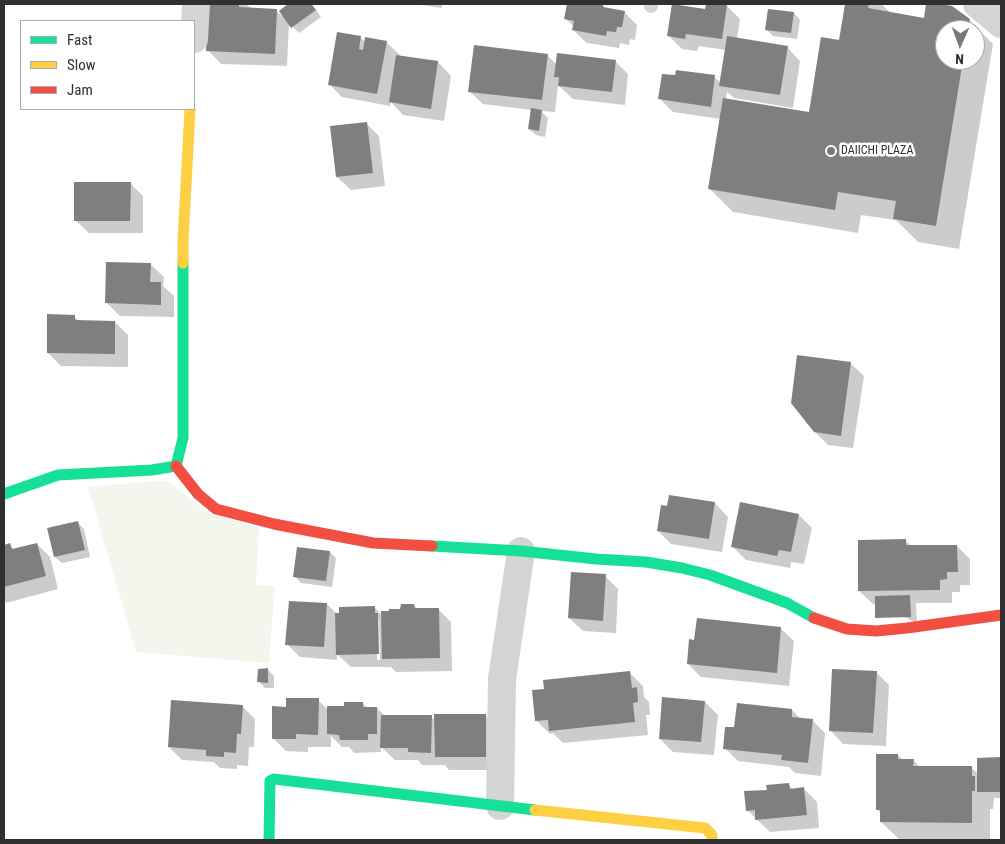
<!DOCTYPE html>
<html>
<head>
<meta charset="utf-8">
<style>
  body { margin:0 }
  #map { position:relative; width:1005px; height:844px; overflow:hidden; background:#fff; font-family:"Roboto Condensed",sans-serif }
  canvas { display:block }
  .frame { position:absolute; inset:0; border:5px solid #303030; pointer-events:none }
  .legend { position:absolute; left:20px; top:20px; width:175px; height:90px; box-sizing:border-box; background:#fff; border:1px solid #acacac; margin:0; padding:6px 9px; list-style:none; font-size:15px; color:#303030 }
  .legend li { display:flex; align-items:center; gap:10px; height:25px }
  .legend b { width:25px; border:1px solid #acacac }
  .north { position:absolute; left:935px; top:20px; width:50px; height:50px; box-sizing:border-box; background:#fff; border:1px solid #acacac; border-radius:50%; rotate:182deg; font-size:14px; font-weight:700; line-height:20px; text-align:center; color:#303030 }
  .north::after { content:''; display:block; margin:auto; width:18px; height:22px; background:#787878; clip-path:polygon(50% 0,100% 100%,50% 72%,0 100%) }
</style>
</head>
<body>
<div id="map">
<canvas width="1005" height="844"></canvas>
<div class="frame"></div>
<ul class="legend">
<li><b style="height:6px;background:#16e098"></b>Fast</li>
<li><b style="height:6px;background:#ffcf43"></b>Slow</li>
<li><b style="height:6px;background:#f24e42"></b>Jam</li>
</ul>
<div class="north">N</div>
</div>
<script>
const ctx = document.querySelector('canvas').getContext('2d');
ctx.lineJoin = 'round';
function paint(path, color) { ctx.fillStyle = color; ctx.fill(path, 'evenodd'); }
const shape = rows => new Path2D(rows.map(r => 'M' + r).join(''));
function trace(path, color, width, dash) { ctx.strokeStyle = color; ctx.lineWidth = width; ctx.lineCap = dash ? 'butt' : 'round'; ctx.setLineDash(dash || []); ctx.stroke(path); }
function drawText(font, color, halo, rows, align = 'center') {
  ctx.font = font + ' "Roboto Condensed",sans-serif'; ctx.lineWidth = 5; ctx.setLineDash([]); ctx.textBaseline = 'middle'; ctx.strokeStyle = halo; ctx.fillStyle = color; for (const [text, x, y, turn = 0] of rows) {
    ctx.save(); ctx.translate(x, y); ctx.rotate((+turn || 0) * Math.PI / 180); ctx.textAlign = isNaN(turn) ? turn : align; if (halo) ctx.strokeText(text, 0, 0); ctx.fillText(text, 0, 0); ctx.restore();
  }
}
paint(shape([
  [167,481,209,513,259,528,256,585,275,586,269,663,136,652,88,487,144,482]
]), '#f2f6ec');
paint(shape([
  [224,4,246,4,252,9,276,10,282,16,283,15,280,11,290,4,312,4,321,17,299,33,289,23,287,66,221,64,208,50],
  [414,4,442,4,442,8],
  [568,4,594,4,603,5,606,9,624,12,637,25,635,40,630,39,629,45,620,43,619,48,587,43,573,30,574,27,565,18],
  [707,4,727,6,740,19,737,39,787,47,800,61,793,108,734,98,727,92,726,100,810,114,840,41,847,4,881,4,891,13,925,19,927,4,934,4,952,7,969,20,993,44,959,249,918,242,896,220,861,215,858,233,733,212,710,189,721,119,673,112,660,99,714,77,721,83,726,50,699,46,697,51,682,49,668,35,706,10],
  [945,30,975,30,975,60,945,60],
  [794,13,800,20,797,39,773,36,766,29],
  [360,37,365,42,386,42,400,55,399,56,438,62,451,76,444,121,403,115,391,102,390,106,342,97,329,84],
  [547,55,557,65,615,61,628,74,625,105,573,99,558,85,555,112,541,111,548,118,545,137,536,135,529,129,532,110,483,104,469,91],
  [366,123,379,136,385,186,351,190,337,177],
  [130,183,143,196,143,233,89,233,75,220],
  [150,264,164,277,163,286,174,296,174,317,120,316,107,303],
  [74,316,79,321,115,322,128,335,128,367,61,366,48,353],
  [850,363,864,376,853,448,828,445,814,431],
  [715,503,728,517,722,552,671,544,658,531,668,508],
  [799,515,812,528,804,564,791,562,790,568,746,560,733,547],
  [77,522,84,529,90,557,62,563,55,557],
  [906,541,911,546,957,546,970,559,970,585,960,585,960,592,952,592,952,603,916,603,917,623,876,604,873,604,859,591],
  [37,544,50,557,58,589,6,603,4,600,4,546,10,545,14,550],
  [330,552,336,558,332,587,301,583,294,576],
  [605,576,618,589,616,633,583,631,569,618],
  [327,604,337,614,374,607,382,615,414,606,418,610,438,609,451,622,452,671,396,672,391,667,351,667,337,654,337,660,300,657,287,644],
  [377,619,379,619,380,660,377,660],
  [780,628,794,641,789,686,701,677,688,664,696,642],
  [268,670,274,676,274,688,265,688,259,682],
  [876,672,889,685,886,746,843,744,830,730],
  [630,673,643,686,644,697,649,702,650,715,646,715,648,735,563,743,553,733,550,734,537,721],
  [318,700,328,710,363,703,367,708,377,708,385,716,431,717,436,721,485,715,498,728,498,770,449,770,445,765,422,765,418,760,395,760,380,746,381,752,354,753,349,747,342,747,331,736,331,747,308,747,308,752,286,751,273,738,288,708],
  [705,702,718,715,714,755,673,752,660,739],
  [242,706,255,719,254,747,249,747,248,766,237,765,237,769,220,768,214,762,182,760,169,747],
  [792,710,801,719,812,720,825,733,821,776,795,773,789,767,738,761,725,748,735,728],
  [898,755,903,760,913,760,920,767,971,767,978,774,978,759,1001,759,1001,798,994,798,993,809,990,809,990,840,900,840,881,822,881,813,877,809],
  [788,785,794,790,804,789,817,802,819,828,770,832,747,810,768,791]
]), '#0003');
paint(shape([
  [208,4,239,4,239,7,277,9,275,54,206,51],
  [288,4,311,4,316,10,291,28,279,11],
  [567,4,603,4,603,7,625,11,622,27,617,27,616,32,607,31,606,36,572,30,574,21,564,19],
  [672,4,705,9,706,4,727,5,722,39,686,34,685,39,667,36],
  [845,4,869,4,868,8,924,18,926,4,941,4,952,6,970,19,968,30,945,30,945,60,963,60,936,226,893,219,896,201,838,192,835,210,708,189,723,98,809,112,821,37,839,40],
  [768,9,794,12,791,33,765,30],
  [337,32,361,36,359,49,363,50,365,37,387,41,377,94,328,85],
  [727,36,788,46,780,95,719,86],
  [474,45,548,54,542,100,468,92],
  [557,53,616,60,612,92,558,86,559,77,554,77],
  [396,55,438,61,431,109,389,102],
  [676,70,715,75,711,107,658,99,662,74,675,75],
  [531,108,542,110,539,131,528,129],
  [367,122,373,173,336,177,330,126],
  [74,182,131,182,130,221,74,221],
  [106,262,151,263,150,282,161,282,161,305,105,303],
  [47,314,75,315,75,320,115,321,115,354,47,353],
  [797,355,851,362,841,436,814,432,791,403],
  [669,495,715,502,709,539,657,531,661,505,667,506],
  [740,502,799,514,791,552,779,550,777,556,731,547],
  [78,521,85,550,54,557,47,528],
  [906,539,906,545,957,545,958,572,947,572,947,579,940,580,940,590,858,591,858,540],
  [10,543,12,549,37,543,46,576,4,587,4,545],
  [297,547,330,551,326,581,293,577],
  [571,572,606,574,603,621,568,618],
  [910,595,911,617,875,618,875,596],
  [289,601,327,603,324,647,285,645],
  [401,604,414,604,415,608,439,608,440,658,382,659,381,611,389,611,389,609,400,609],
  [375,606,375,613,378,613,379,654,336,655,335,613,339,613,339,607],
  [697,618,781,627,777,673,687,664,689,639,694,640],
  [268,668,268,683,257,682,258,669],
  [832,669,877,671,873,733,829,731],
  [630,671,632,688,637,687,638,702,633,703,635,722,549,731,548,720,535,721,532,690,544,689,543,680],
  [662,697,705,701,701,742,659,739],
  [286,698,319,698,318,735,296,734,296,739,272,739,272,706,286,707],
  [171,700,243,705,241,734,237,734,236,753,224,752,224,757,206,756,206,750,168,747],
  [344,702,363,702,363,707,377,707,377,734,368,734,368,740,340,740,339,735,327,734,327,706,344,706],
  [737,703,792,709,792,717,813,719,808,763,781,760,782,755,723,749,725,727,734,727],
  [434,714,486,714,486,757,435,757],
  [381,715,432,715,431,753,408,752,408,748,380,748],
  [876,754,898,754,898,759,914,759,913,766,972,766,972,776,975,776,975,791,972,791,972,823,880,822,880,810,876,810],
  [1001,757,1001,792,977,792,977,758],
  [789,783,790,789,804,787,807,815,755,820,755,810,746,811,744,791,767,790,766,785]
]), '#7f7f7f');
trace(shape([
  [651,6,651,4]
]), '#d4d4d4', 14);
trace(shape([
  [977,4,1001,24],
  [194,39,196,4],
  [500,806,502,679,521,551]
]), '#d4d4d4', 28);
trace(shape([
  [4,494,58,475,152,470,176,466,183,438,183,263],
  [432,546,521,551,596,559,646,562,682,568,710,575,787,603,814,618],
  [269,840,270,781,274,779,535,810]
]), '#16e098', 11);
trace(shape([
  [183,263,183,242,190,109],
  [535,810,705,828,712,835,712,840]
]), '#ffcf43', 11);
trace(shape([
  [176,466,198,494,216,509,274,524,373,543,432,546],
  [814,618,847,629,876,631,907,628,1001,615]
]), '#f24e42', 11);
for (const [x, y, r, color] of [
  [831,151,5,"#787878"]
]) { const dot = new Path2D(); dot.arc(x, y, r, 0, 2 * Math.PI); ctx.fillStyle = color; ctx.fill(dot); trace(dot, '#fff', 2); }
drawText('12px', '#303030', '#fff', [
  ["DAIICHI PLAZA",841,151]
], 'left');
</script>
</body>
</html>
